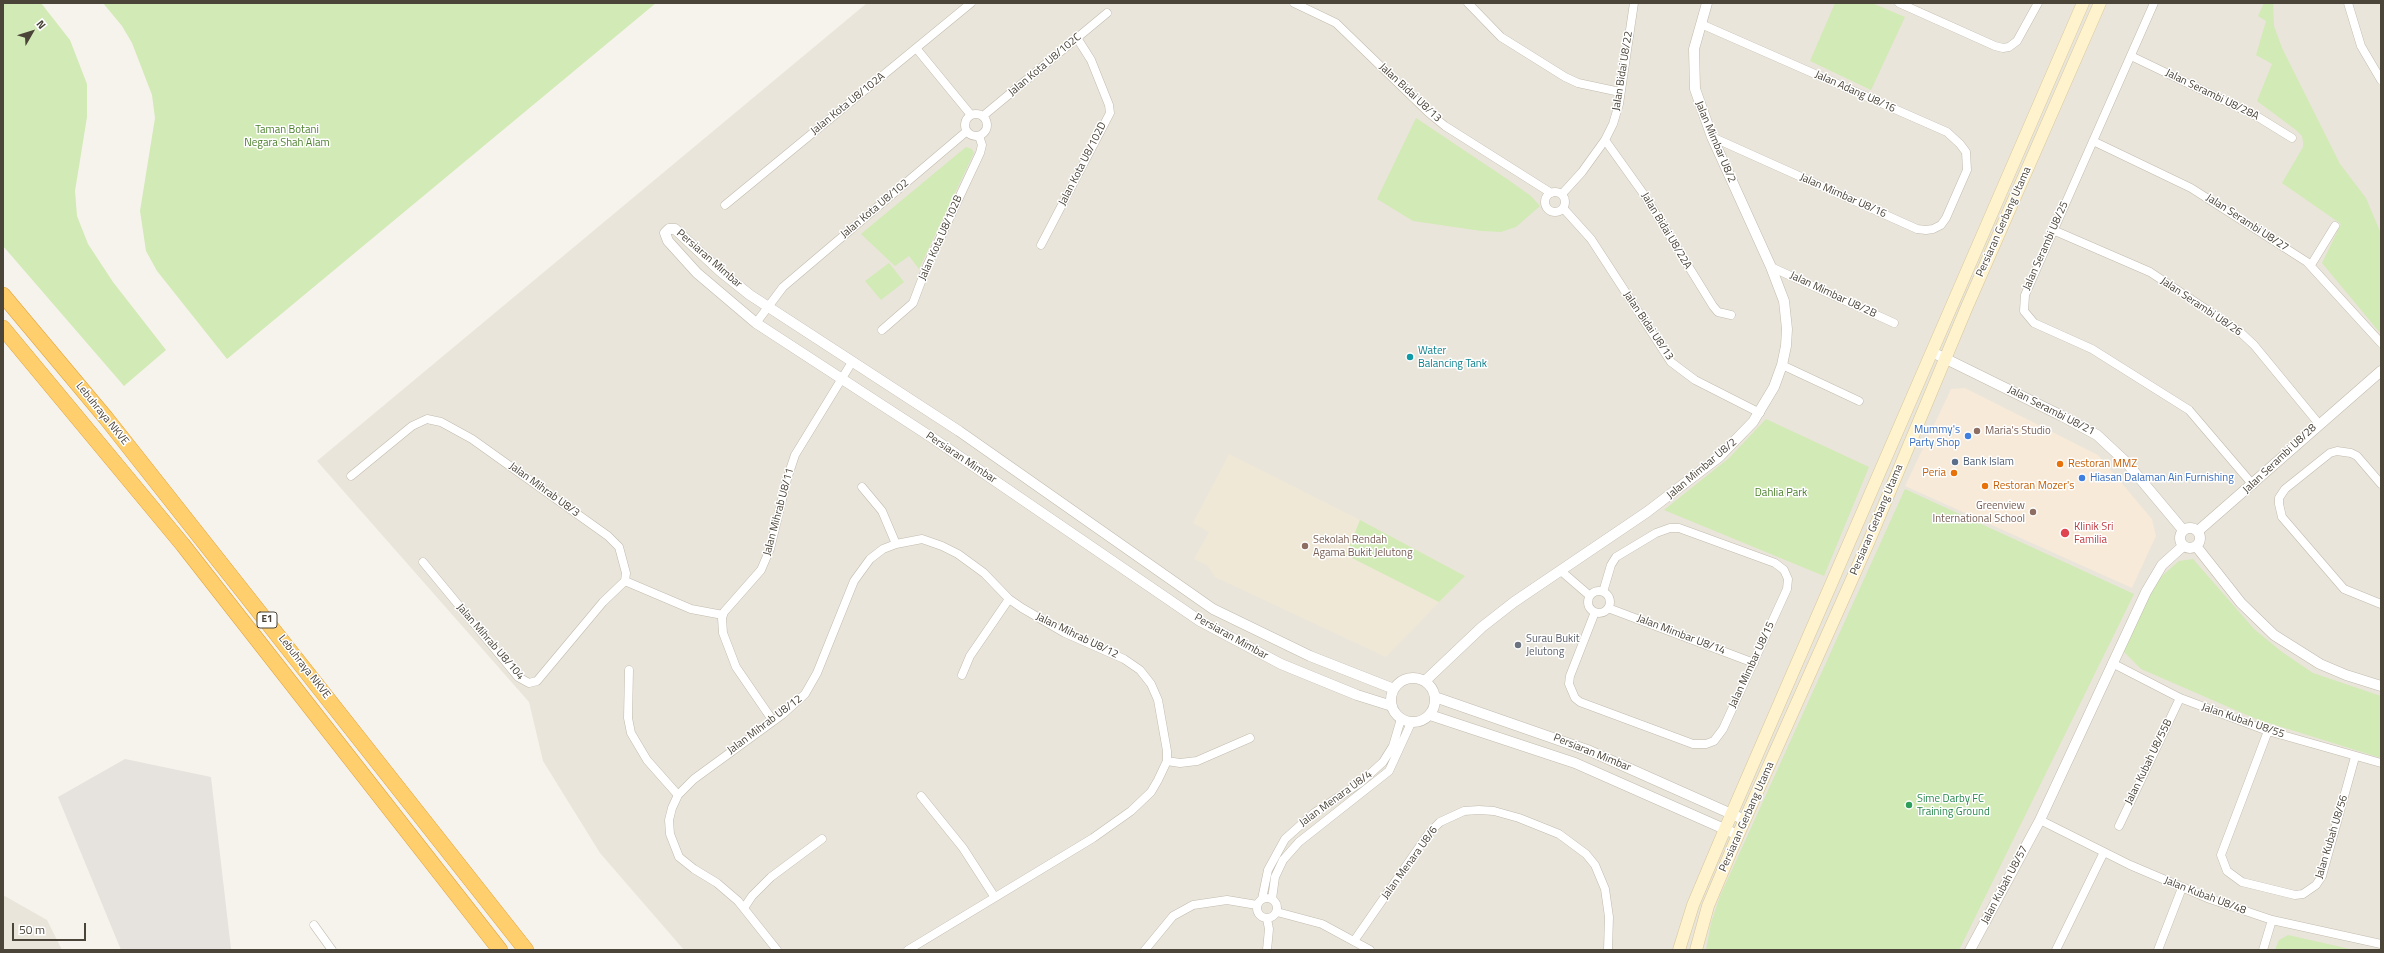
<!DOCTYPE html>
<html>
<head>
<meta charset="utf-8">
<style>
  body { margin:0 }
  #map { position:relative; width:2384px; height:953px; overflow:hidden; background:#f6f3ec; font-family:"Titillium Web",sans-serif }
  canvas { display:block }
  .frame { position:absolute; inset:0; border:4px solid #4b4439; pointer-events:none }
  .north { position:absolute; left:12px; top:12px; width:40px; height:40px; -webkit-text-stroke:3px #fff; paint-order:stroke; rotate:51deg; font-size:11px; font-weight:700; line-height:16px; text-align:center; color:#4b4439 }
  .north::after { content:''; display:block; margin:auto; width:14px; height:18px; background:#4b4439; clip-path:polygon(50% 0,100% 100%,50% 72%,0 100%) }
  .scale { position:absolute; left:12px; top:923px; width:74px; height:18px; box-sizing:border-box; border:2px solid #4b4439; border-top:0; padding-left:5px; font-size:12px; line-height:14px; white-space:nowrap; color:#4b4439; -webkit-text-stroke:3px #fff; paint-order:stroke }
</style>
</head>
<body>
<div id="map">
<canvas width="2384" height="953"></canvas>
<div class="frame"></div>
<div class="north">N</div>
<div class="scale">50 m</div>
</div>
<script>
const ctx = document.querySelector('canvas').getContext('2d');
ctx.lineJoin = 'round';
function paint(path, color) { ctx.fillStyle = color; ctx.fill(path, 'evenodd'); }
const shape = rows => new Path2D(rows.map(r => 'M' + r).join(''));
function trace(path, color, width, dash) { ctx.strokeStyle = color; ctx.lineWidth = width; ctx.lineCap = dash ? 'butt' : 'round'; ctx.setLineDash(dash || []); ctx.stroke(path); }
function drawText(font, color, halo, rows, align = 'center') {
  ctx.font = font + ' "Titillium Web",sans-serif'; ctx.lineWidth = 3; ctx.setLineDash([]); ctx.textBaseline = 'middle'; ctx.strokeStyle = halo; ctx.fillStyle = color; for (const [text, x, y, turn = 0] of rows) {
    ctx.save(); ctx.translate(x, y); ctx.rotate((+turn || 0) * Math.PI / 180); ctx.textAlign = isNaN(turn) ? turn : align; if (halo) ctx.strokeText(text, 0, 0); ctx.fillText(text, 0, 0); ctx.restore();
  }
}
paint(shape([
  [867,3,2381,3,2381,950,684,950,600,853,543,761,529,702,317,461],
  [3,895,47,920,62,950,3,950]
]), '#eae5da');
paint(shape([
  [1965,388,2098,455,2152,519,2156,536,2132,588,1905,486,1951,389]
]), '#f7ead8');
paint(shape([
  [125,759,211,777,231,949,121,950,58,797]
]), '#e6e2dd');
paint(shape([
  [1229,454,1360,520,1465,576,1386,657,1215,577,1207,565,1194,559,1209,532,1193,523]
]), '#efe8d6');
paint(shape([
  [3,3,41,3,70,40,87,84,87,117,75,191,77,216,88,244,113,282,166,350,124,386,3,246],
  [103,3,656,3,227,359,157,271,146,251,140,211,155,118,152,95,132,43,122,26],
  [1835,3,1872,3,1905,17,1871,90,1810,61],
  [2264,3,2273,3,2274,26,2282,48,2340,164,2366,198,2381,234,2381,334,2322,263,2341,224,2282,183,2303,147,2303,142,2302,136,2296,130,2257,101,2272,64,2256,55,2266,21,2258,16],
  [1416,118,1507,179,1531,196,1540,206,1516,227,1501,232,1481,231,1413,221,1377,199],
  [966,147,972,149,974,153,919,269,909,256,895,266,861,234],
  [889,263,904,282,881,300,865,281],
  [1766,419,1869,467,1824,576,1664,510,1729,458],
  [1905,489,2134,594,1959,950,1706,950,1711,923,1720,896],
  [1360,520,1465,576,1439,602,1346,555],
  [2193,559,2254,629,2282,652,2313,673,2381,696,2381,758,2256,719,2141,669,2123,651,2155,582,2179,561],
  [2288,935,2350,949,2355,950,2275,950,2279,940]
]), '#d2eab5');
const minor = shape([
  [1294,3,1336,23,1429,113,1445,126,1551,193],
  [1468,3,1501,37,1565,77,1578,83,1620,92],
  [1899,3,1995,46,2003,48,2009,47,2017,41,2038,3],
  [2154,3,2025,295,2024,311,2034,323,2092,349,2189,410,2253,485],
  [2348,3,2361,46,2381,80],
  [1701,24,1947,132,1960,144,1966,152,1967,170,1946,218,1941,225,1933,229,1926,230,1917,229,1712,137],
  [916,48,971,115],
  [2131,56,2258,117,2292,138],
  '965 125a11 11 0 1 1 22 0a11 11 0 1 1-22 0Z',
  [983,116,1107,13],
  [1605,140,1645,196,1713,306,1718,312,1731,315],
  [2093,141,2191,188,2307,262,2381,343],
  '1545 202a10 10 0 1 1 20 0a10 10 0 1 1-20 0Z',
  [1562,194,1582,172,1605,140,1613,124,1619,104,1634,3],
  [725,205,971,3],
  [1563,208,1591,239,1671,362,1695,380,1760,413],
  [2053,230,2150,272,2239,331,2254,345,2319,424],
  [1041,245,1110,113,1109,105,1091,60,1077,38],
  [2311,265,2335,226],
  [1771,267,1894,323],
  [756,323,783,287,967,131],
  [882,330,913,303,927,266,980,153,982,145,979,136],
  [1782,365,1859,401],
  [351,476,412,426,427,419,441,422,472,439,608,536,619,547,626,573,625,581,691,609,723,615],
  [2381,484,2357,456,2351,453,2337,451,2330,453,2285,489,2279,498,2279,504,2282,517,2344,589,2381,604],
  [862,487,882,511,896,544],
  [423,562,518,677,529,683,537,681,603,602,625,581],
  [1561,571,1590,596],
  '1588 602a11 11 0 1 1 22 0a11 11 0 1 1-22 0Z',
  [1608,608,1754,663],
  [1595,612,1570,676,1569,684,1575,698,1580,702,1693,744,1706,744,1714,741,1723,729,1787,589,1788,579,1784,570,1775,563,1679,528,1670,528,1656,533,1616,557,1611,565,1603,592],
  [2112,663,2180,698,2268,731,2381,763],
  [629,670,628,718,631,733,647,760,678,795],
  [962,675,970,656,1009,599],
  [773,721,736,667,723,633,722,618,724,612,761,570,770,549,787,479,795,455,852,362],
  [2268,731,2221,855,2227,871,2242,882,2295,895,2303,894,2316,885,2322,876,2355,757],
  [1167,761,1180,763,1197,761,1250,738],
  [921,796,963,848,994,896],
  [2040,820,2130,865,2210,899,2272,920,2381,944],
  [2119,826,2180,698],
  '1257 908a10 10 0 1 1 20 0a10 10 0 1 1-20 0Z',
  [1262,899,1268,870,1285,839,1314,813,1360,783,1383,762,1393,746,1401,719],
  [1272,899,1275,877,1283,860,1299,842,1389,771,1411,723],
  [744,908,752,896,771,877,822,839],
  [1277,912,1322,924,1370,950],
  [314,925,332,950],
  [1354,941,1429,833,1440,822,1464,811,1479,810,1494,811,1519,818,1559,834,1586,854,1595,865,1605,889,1609,917,1608,950],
  [777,950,738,901,717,883,694,869,679,857,670,834,669,820,672,808,678,795,694,779,783,714,805,694,817,673,854,581,870,559,883,549,896,544,922,539,942,546,958,554,984,573,1009,599,1022,608,1065,633,1124,659,1140,670,1151,684,1158,700,1167,751,1167,761,1158,780,1151,792,1131,811,1093,838,908,950],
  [1145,950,1173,916,1193,905,1227,900,1257,905],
  [1267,950,1269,929,1267,919],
  [2056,950,2104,852],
  [2158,950,2182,888],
  [2263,950,2272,920]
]);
const tertiary = shape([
  [1932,352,2062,416,2097,435,2126,462,2183,530],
  '2180 538a10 10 0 1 1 20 0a10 10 0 1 1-20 0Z',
  [2198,531,2381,371],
  [2196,546,2241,603,2274,635,2320,664,2346,675,2381,686],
  '1391 700a22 22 0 1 1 44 0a22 22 0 1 1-44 0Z',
  [1425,681,1482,627,1514,602,1647,512,1719,457,1753,422,1774,387,1782,365,1786,346,1787,329,1784,301,1771,267,1712,137,1695,89,1694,49,1707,3],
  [1435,697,1590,751,1745,820],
  [1392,706,1357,695,1281,664,1200,621,931,437,756,323,697,273,668,241,665,233,669,229,675,229,720,271,750,295,959,431,1213,609,1310,656,1394,689],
  [1430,715,1575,763,1738,835],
  [1970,950,2040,820,2146,592,2162,565,2183,546]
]);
const secondary = shape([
  [1679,950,1693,905,1725,829,2083,3],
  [1696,950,1708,906,1738,835,1869,541,1966,309,2100,3]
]);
const motorway = shape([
  [3,295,106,418,526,950],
  [3,328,183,545,500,950]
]);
trace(minor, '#c2bbae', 9);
trace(tertiary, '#c2bbae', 11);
trace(secondary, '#d6c79b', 13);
trace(motorway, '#e0a43c', 16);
trace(minor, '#fff', 8);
trace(tertiary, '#fff', 10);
trace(secondary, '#fff3cd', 12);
trace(motorway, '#ffcf6e', 15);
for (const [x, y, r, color] of [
  [1410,357,4,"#0f9aa8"],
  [1977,431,4,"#8d6e63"],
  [1968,436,4,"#3f7fe0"],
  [1955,462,4,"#5c6f8a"],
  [2060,464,4,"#e8710a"],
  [1954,473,4,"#e8710a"],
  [2082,478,4,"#3f7fe0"],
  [1985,486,4,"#e8710a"],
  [2033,512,4,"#8d6e63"],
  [2065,533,5,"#e0444e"],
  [1305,546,4,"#8d6e63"],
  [1518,645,4,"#6b7280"],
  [1909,805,4,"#2e9e5b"]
]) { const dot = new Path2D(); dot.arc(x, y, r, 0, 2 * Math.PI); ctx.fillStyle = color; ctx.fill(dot); trace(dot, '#fff', 1.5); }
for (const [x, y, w] of [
  [267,620,20]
]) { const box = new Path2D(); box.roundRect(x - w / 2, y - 8, w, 16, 3); ctx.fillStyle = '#fff'; ctx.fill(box); trace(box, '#4b4439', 1); }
drawText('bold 10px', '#4b4439', null, [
  ["E1",267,620]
]);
drawText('11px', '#4b4439', '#fff', [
  ["Jalan Kota U8/102C",1045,65,-40],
  ["Jalan Bidai U8/22",1623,71,-81],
  ["Jalan Adang U8/16",1855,92,24],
  ["Jalan Bidai U8/13",1410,93,43],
  ["Jalan Serambi U8/28A",2212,95,26],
  ["Jalan Kota U8/102A",848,104,-39],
  ["Jalan Mimbar U8/2",1715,142,67],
  ["Jalan Kota U8/102D",1083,164,-63],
  ["Jalan Mimbar U8/16",1843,196,24],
  ["Jalan Kota U8/102",875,209,-40],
  ["Persiaran Gerbang Utama",2004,222,-66],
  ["Jalan Serambi U8/27",2247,223,33],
  ["Jalan Bidai U8/22A",1666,231,59],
  ["Jalan Kota U8/102B",941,238,-66],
  ["Jalan Serambi U8/25",2046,246,-66],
  ["Persiaran Mimbar",709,259,41],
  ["Jalan Mimbar U8/2B",1833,295,25],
  ["Jalan Serambi U8/26",2201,307,34],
  ["Jalan Bidai U8/13",1648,326,56],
  ["Jalan Serambi U8/21",2051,411,27],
  ["Lebuhraya NKVE",102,414,51],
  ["Persiaran Mimbar",961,458,34],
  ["Jalan Serambi U8/28",2280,459,-43],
  ["Jalan Mimbar U8/2",1702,469,-40],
  ["Jalan Mihrab U8/3",544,490,36],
  ["Jalan Mihrab U8/11",779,512,-75],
  ["Persiaran Gerbang Utama",1877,520,-67],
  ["Jalan Mimbar U8/14",1681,635,21],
  ["Jalan Mihrab U8/12",1077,636,26],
  ["Persiaran Mimbar",1231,637,29],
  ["Jalan Mihrab U8/104",490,642,49],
  ["Jalan Mimbar U8/15",1752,665,-65],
  ["Lebuhraya NKVE",304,667,52],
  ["Jalan Kubah U8/55",2243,721,19],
  ["Jalan Mihrab U8/12",765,725,-37],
  ["Persiaran Mimbar",1592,753,22],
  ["Jalan Kubah U8/55B",2149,762,-64],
  ["Jalan Menara U8/4",1336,799,-36],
  ["Persiaran Gerbang Utama",1747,817,-66],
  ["Jalan Kubah U8/56",2332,837,-73],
  ["Jalan Menara U8/6",1410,863,-54],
  ["Jalan Kubah U8/57",2005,885,-62],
  ["Jalan Kubah U8/48",2205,896,21]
]);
drawText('11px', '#4a7f2a', '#fff', [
  ["Taman Botani",287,130],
  ["Negara Shah Alam",287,143],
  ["Dahlia Park",1781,493]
]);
drawText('11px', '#0d838f', '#fff', [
  ["Water",1418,351],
  ["Balancing Tank",1418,364]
], 'left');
drawText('11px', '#366cbe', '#fff', [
  ["Mummy's",1960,430],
  ["Party Shop",1960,443],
  ["Hiasan Dalaman Ain Furnishing",2090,478,"left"]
], 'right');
drawText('11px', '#785e54', '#fff', [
  ["Maria's Studio",1985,431],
  ["Greenview",2025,506,"right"],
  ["International School",2025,519,"right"],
  ["Sekolah Rendah",1313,540],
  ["Agama Bukit Jelutong",1313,553]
], 'left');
drawText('11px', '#4e5e75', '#fff', [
  ["Bank Islam",1963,462]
], 'left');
drawText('11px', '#c56008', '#fff', [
  ["Restoran MMZ",2068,464],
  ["Peria",1946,473,"right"],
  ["Restoran Mozer's",1993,486]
], 'left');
drawText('11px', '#be3a42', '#fff', [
  ["Klinik Sri",2074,527],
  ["Familia",2074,540]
], 'left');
drawText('11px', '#5b616d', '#fff', [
  ["Surau Bukit",1526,639],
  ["Jelutong",1526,652]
], 'left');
drawText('11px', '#27864d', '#fff', [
  ["Sime Darby FC",1917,799],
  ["Training Ground",1917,812]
], 'left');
</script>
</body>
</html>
